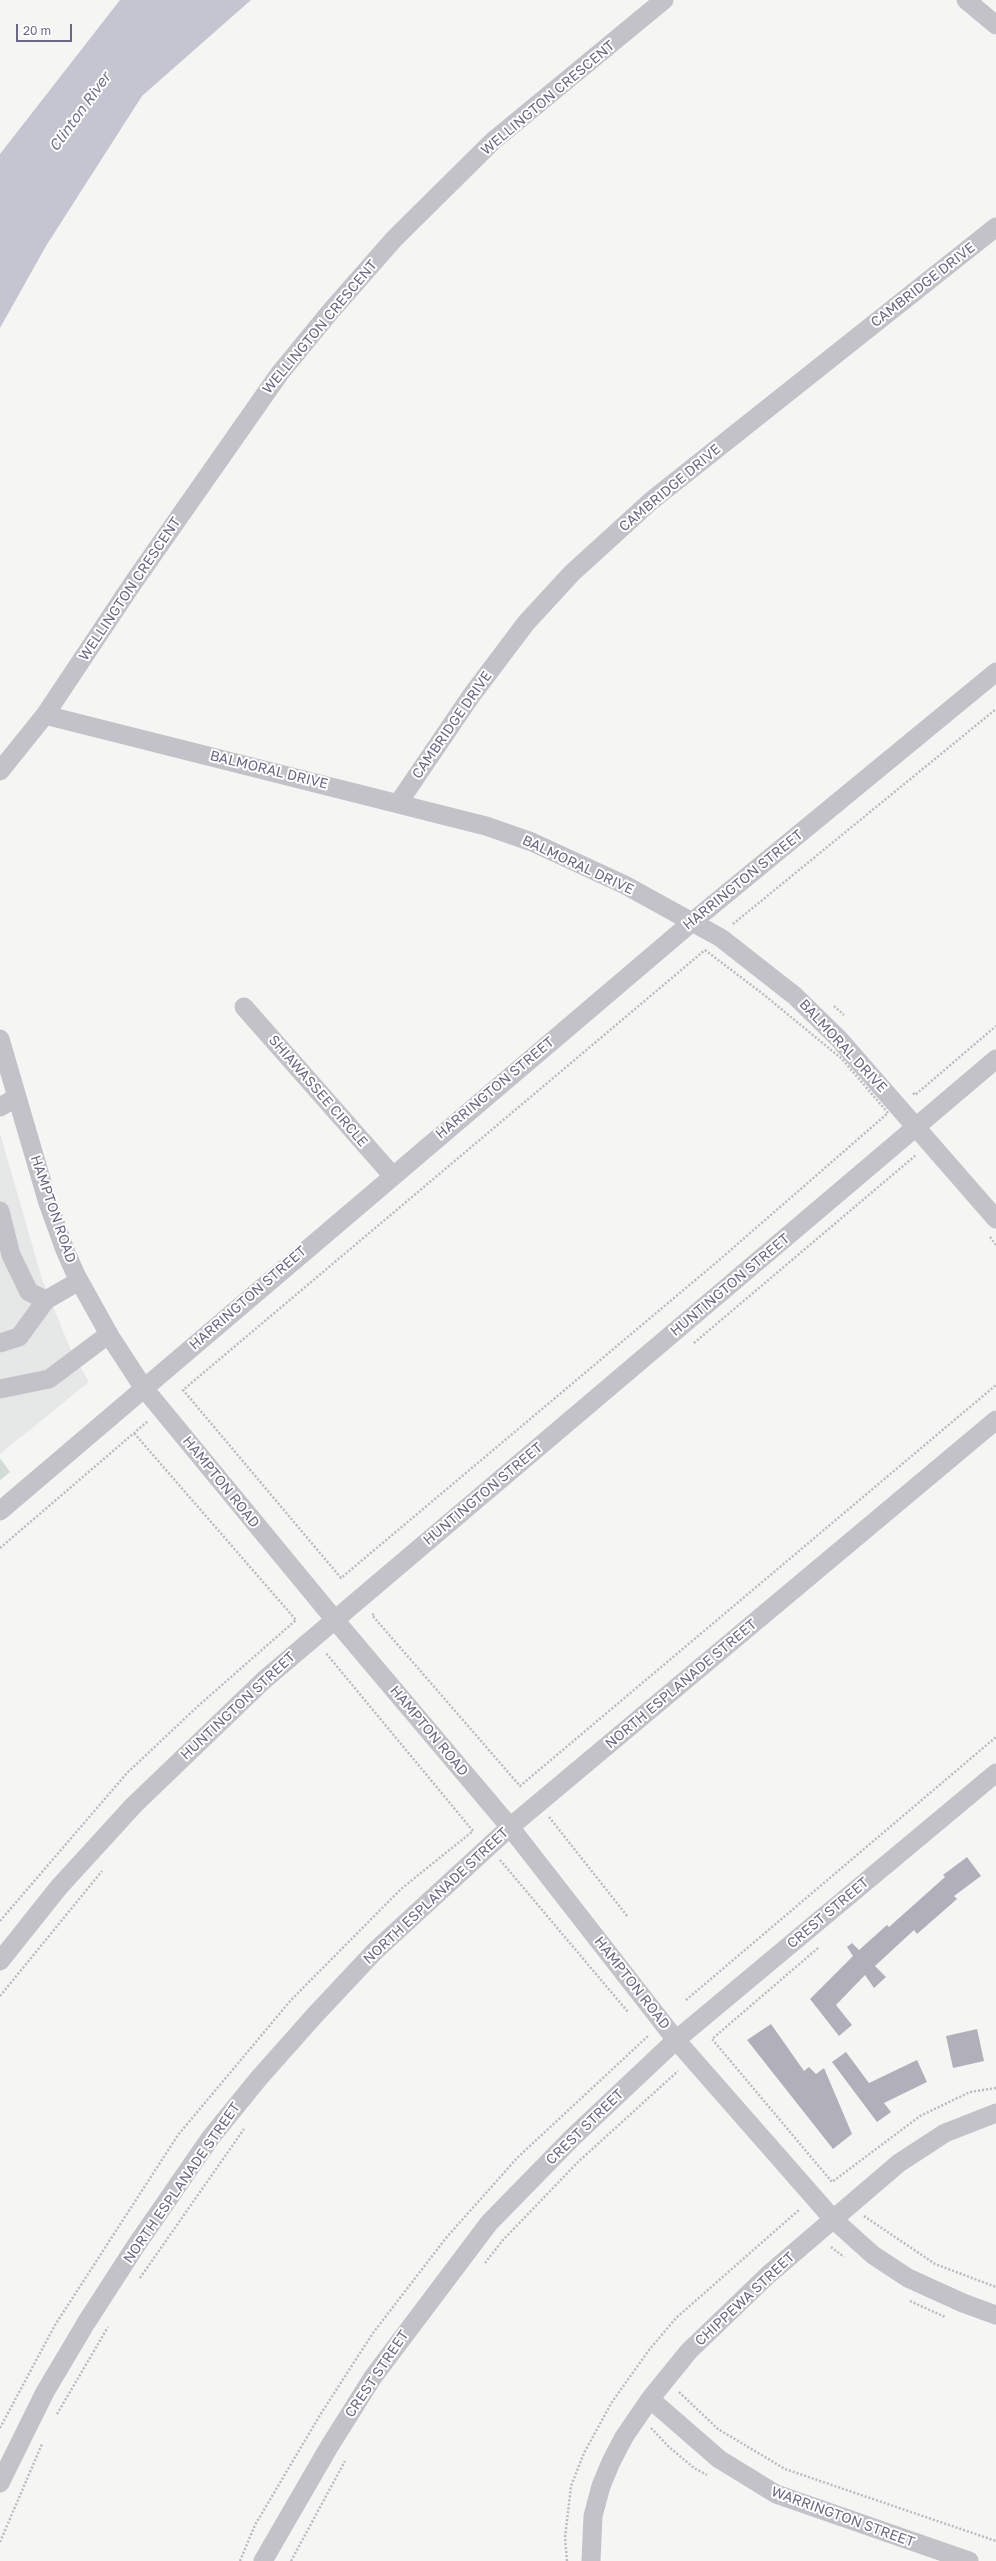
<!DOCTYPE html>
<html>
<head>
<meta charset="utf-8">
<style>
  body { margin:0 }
  #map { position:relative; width:996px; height:2561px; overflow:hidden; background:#f5f6f4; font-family:"Golos Text",sans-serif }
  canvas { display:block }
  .scale { position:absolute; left:16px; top:24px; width:56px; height:18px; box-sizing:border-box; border:2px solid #6b6882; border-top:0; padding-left:5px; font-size:12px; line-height:14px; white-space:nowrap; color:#6b6882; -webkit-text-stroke:3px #fff; paint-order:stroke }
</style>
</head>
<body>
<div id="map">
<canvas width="996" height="2561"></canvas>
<div class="scale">20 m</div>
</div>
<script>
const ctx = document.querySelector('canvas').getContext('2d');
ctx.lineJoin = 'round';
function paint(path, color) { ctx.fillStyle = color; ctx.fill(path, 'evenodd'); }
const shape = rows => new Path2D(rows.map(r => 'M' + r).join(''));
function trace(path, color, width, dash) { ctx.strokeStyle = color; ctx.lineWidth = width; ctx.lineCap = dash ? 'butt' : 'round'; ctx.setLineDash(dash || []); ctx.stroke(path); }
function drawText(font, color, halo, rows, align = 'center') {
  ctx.font = font + ' "Golos Text",sans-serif'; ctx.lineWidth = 4; ctx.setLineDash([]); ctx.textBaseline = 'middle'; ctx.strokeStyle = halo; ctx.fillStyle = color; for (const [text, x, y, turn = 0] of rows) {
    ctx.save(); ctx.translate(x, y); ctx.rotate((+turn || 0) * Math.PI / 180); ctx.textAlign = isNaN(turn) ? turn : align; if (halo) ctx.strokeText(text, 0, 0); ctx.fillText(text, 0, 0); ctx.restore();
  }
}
paint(shape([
  [0,1133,42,1279,70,1348,89,1382,0,1454]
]), '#e6e7e7');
paint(shape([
  [0,1458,10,1472,0,1480]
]), '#d3dbd6');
paint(shape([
  [120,0,251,0,142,96,46,246,0,328,0,154]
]), '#c4c5d0');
paint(shape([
  [967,1857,981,1876,954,1896,957,1899,917,1934,914,1930,875,1966,886,1977,874,1988,865,1975,836,2005,852,2025,839,2036,810,1999,853,1956,847,1947,852,1943,859,1950,887,1925,889,1927,945,1877,943,1875],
  [771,2024,804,2071,809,2067,816,2074,824,2068,852,2134,833,2149,747,2040],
  [977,2029,984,2061,953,2068,946,2036],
  [846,2052,869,2083,917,2060,927,2082,884,2103,891,2112,877,2122,832,2062]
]), '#b1b0ba');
trace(shape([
  [733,924,996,709],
  [705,950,763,994,842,1059,888,1113,718,1261,341,1578,183,1390,705,950],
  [834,1006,844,1015],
  [913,1093,915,1095,996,1026],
  [990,1237,996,1245],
  [694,1343,916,1155],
  [0,1548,148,1421],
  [374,1614,372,1615,520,1786,996,1385],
  [549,1817,628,1917],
  [500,1860,628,2012],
  [0,1921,127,1773,198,1706,296,1620,134,1433],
  [818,1948,712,2039,832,2182,920,2116,970,2092,996,2088],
  [0,1996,102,1871],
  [686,2000,996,1737],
  [864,2216,935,2264,996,2287],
  [831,2247,844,2257],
  [485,2263,503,2240,578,2162,678,2071],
  [140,2278,244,2129],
  [910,2301,945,2317],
  [679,2392,718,2429,785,2469,996,2541],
  [57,2414,108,2327],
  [0,2428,55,2325,178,2135,291,2000,401,1889,473,1831,325,1652],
  [651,2428,669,2447,694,2468,707,2475],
  [0,2542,42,2444],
  [240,2561,255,2525,320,2415,373,2333,446,2238,517,2158,648,2036],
  [291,2561,345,2461],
  [567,2561,565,2538,571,2486,584,2453,612,2402,649,2350,676,2318,800,2209]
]), '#bbbabf', 2.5, [2, 2]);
trace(shape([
  [966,0,996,25],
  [45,715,486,826,532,842,625,885,721,938,795,996,839,1039,996,1219],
  [0,771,45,715,133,583,280,373,330,312,394,239,493,141,664,0],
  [399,802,471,696,526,623,572,573,651,501,996,227],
  [244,1007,392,1175],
  [0,1039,48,1203,65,1250,76,1275,111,1338,143,1387,335,1620,510,1827,676,2040,833,2219,873,2255,908,2278,963,2303,996,2315],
  [0,1107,17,1097],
  [0,1211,11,1255,29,1292,46,1300,79,1281],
  [0,1343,19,1337,46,1300],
  [0,1389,49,1379,109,1334],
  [0,1511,692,922,996,672],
  [0,1961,59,1887,134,1805,264,1680,996,1059],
  [650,2399,719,2459,776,2494,969,2561],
  [0,2483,45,2392,86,2323,135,2247,211,2137,259,2078,315,2015,375,1951,510,1827,996,1420],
  [263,2561,329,2447,373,2377,489,2223,573,2137,676,2040,996,1773],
  [591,2561,593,2516,601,2486,611,2462,624,2437,650,2399,689,2351,768,2275,899,2163,945,2133,996,2113]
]), '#c3c2c9', 19);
drawText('14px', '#6b6882', '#fff', [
  ["WELLINGTON CRESCENT",548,98,-40],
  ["CAMBRIDGE DRIVE",923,285,-38],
  ["WELLINGTON CRESCENT",320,327,-50],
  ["CAMBRIDGE DRIVE",670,488,-40],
  ["WELLINGTON CRESCENT",130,589,-56],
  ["CAMBRIDGE DRIVE",452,725,-55],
  ["BALMORAL DRIVE",269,770,14],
  ["BALMORAL DRIVE",578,865,25],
  ["HARRINGTON STREET",743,880,-39],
  ["BALMORAL DRIVE",843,1046,47],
  ["HARRINGTON STREET",495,1088,-40],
  ["SHIAWASSEE CIRCLE",318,1091,49],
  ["HAMPTON ROAD",53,1209,71],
  ["HUNTINGTON STREET",730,1285,-40],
  ["HARRINGTON STREET",248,1298,-41],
  ["HAMPTON ROAD",221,1482,51],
  ["HUNTINGTON STREET",483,1494,-40],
  ["NORTH ESPLANADE STREET",681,1684,-40],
  ["HUNTINGTON STREET",238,1706,-43],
  ["HAMPTON ROAD",429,1731,50],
  ["NORTH ESPLANADE STREET",436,1896,-43],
  ["CREST STREET",828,1913,-40],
  ["HAMPTON ROAD",632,1983,52],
  ["CREST STREET",585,2127,-44],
  ["NORTH ESPLANADE STREET",182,2183,-55],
  ["CHIPPEWA STREET",745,2299,-43],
  ["CREST STREET",377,2374,-56],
  ["WARRINGTON STREET",843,2517,20]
]);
drawText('italic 15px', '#6f708b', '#fff', [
  ["Clinton River",80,112,-54]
]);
</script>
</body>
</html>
